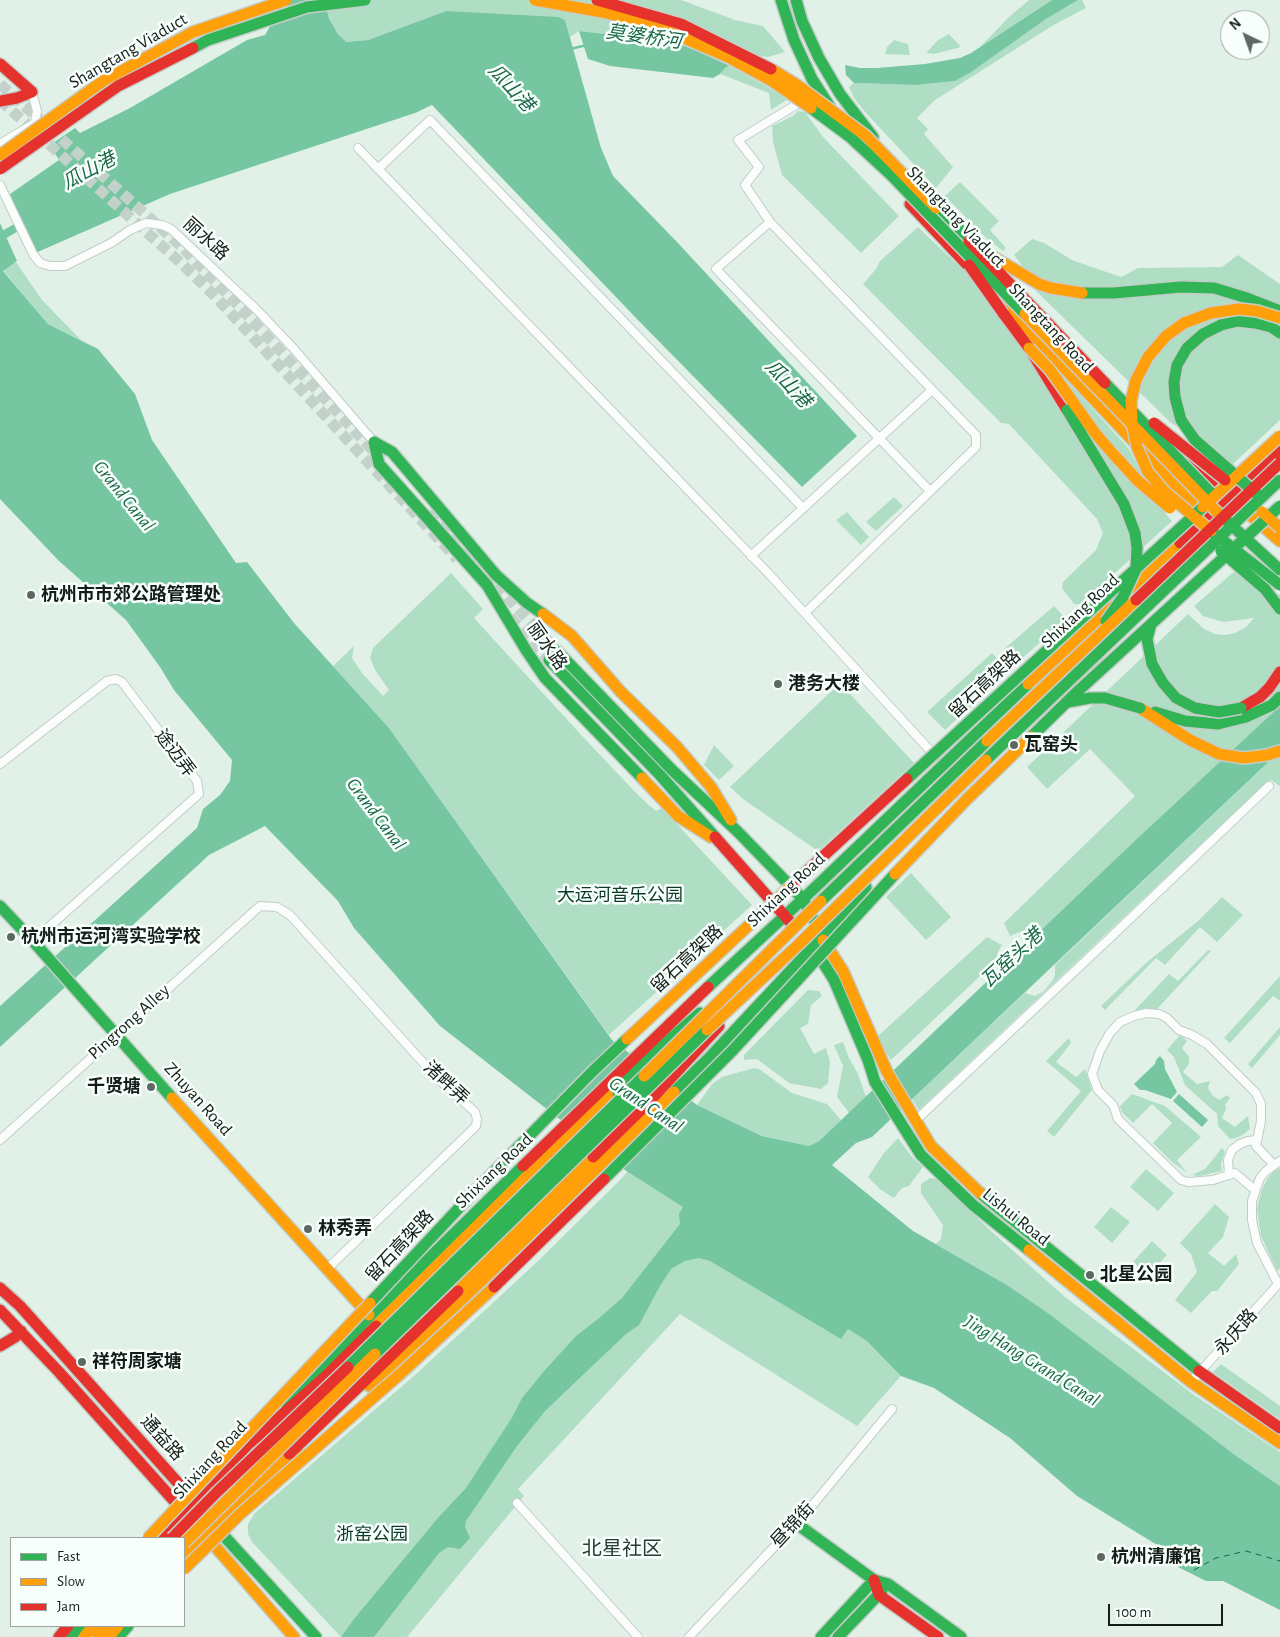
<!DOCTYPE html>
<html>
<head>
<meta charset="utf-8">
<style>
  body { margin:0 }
  #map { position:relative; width:1280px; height:1637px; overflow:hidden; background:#e1f1e8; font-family:"Alegreya Sans",sans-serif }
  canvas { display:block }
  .legend { position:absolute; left:10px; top:1537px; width:175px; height:90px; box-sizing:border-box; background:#f8fefb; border:1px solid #9da4a0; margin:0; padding:6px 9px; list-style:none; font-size:15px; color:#141e18 }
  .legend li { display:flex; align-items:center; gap:10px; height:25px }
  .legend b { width:25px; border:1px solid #9da4a0 }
  .north { position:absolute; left:1220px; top:10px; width:50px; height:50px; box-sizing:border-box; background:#f8fefb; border:1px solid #9da4a0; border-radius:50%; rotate:318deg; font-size:14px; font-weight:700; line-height:20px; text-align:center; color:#141e18 }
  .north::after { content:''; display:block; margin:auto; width:18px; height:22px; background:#5c6861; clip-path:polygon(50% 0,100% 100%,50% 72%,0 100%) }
  .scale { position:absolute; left:1108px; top:1604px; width:115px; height:22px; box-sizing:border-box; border:2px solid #141e18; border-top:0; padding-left:6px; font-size:15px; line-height:18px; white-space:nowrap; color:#141e18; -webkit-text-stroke:4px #f8fefb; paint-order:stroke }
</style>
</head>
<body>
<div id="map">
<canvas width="1280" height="1637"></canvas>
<ul class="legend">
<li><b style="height:6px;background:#30b455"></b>Fast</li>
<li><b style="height:6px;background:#ff9f0a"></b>Slow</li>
<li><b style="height:6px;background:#e5322d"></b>Jam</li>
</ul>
<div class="north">N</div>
<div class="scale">100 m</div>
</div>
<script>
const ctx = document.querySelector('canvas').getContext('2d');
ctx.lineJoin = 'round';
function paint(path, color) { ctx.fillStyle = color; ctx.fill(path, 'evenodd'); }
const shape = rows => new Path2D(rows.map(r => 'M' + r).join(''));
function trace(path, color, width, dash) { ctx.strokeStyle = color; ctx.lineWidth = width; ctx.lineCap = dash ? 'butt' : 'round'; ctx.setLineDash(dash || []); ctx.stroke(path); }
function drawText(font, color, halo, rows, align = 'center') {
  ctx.font = font + ' "Alegreya Sans","Noto Sans SC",sans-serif'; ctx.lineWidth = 5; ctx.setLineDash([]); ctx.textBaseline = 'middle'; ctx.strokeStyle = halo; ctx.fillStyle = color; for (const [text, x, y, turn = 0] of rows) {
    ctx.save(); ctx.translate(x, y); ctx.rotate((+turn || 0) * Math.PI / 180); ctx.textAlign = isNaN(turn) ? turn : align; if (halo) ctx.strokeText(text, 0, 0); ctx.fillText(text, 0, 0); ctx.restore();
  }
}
paint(shape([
  [324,0,681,0,735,20,763,26,785,52,768,57,691,48,660,40,579,31,570,37,565,20,446,11,368,40,345,42,338,34,329,17],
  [1029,0,1052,0,980,47,1009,17],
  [1078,0,1082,0,1086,8,1052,26,935,100,917,118,928,129,924,134,953,167,936,188,866,113,854,98,849,87,854,83,916,85,955,81,970,73,1046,19],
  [949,34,961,47,934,54,926,53,938,40],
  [894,40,908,44,910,55,885,54,887,47],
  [730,66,778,93,788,99,771,110,769,93,720,74,726,67],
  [798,111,805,112,823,137,899,216,861,253,782,175,773,142,772,126,793,116],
  [960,182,999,221,990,230,1006,248,1003,251,986,238,945,196],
  [918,227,958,265,1081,396,1129,449,1159,506,1172,521,1081,604,1074,604,1062,588,1063,582,1096,550,1103,533,1097,519,1009,424,1001,423,863,284,876,269,880,261],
  [1032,239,1044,243,1072,260,1121,277,1138,268,1222,267,1238,255,1280,284,1280,420,1233,464,1170,422,1033,288,1021,264,1014,255],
  [16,262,42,300,81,340,48,324,3,270],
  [894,497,903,506,876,531,866,522],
  [847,512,869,537,861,545,836,520],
  [1236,570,1280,595,1280,706,1041,930,1032,927,1010,936,1004,923,1135,796,1090,749,1047,789,1027,767,1188,614,1204,629,1215,634,1225,635,1235,633,1246,627,1254,618,1223,622,1203,616,1194,606],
  [451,573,483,609,474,618,584,738,640,797,656,811,662,808,752,905,609,1035,389,728,333,666,354,646,352,658,362,673,383,696,389,690,375,670,370,658,373,648],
  [1054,606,1066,619,1017,663,1004,649],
  [992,653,1008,670,976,702,945,730,927,712],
  [840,683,914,763,821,848,815,849,743,799,730,787],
  [714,745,734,766,719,780,704,765],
  [1280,751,1280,786,1271,780,1246,802,919,1110,912,1099,1025,993,1035,996,1043,992,1053,980,1055,974,1055,965],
  [911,873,951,917,926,940,886,897],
  [1222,897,1243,915,1217,942,1200,927,1165,965,1156,958,1105,1010,1101,1006,1146,963,1198,921],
  [987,937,1002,945,998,952,996,961,891,1060,885,1051,878,1036],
  [1208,950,1211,951,1157,1009,1144,1009,1134,1011,1169,974,1178,981],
  [1280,976,1280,1001,1273,996,1230,1043,1224,1038],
  [808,990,819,991,822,996,811,1005,808,1024,800,1028,814,1054,826,1048,830,1062,828,1083,821,1089,789,1083,757,1059,744,1060,744,1055],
  [1280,1027,1280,1035,1252,1068,1248,1064],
  [1180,1035,1187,1041,1182,1048,1189,1057,1189,1064,1183,1072,1197,1084,1210,1081,1208,1088,1212,1095,1219,1100,1227,1095,1230,1098,1225,1105,1226,1109,1222,1118,1235,1127,1248,1116,1250,1129,1244,1134,1236,1138,1230,1139,1218,1126,1217,1114,1185,1085,1174,1057,1167,1050],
  [1069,1038,1071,1043,1056,1062,1076,1077,1085,1069,1092,1090,1054,1137,1047,1131,1081,1091,1046,1061],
  [843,1042,849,1058,858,1074,866,1097,849,1113,837,1097,843,1066,834,1045],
  [754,1068,759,1069,792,1093,827,1104,841,1120,819,1141,809,1146,762,1136,697,1105,712,1084,722,1077],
  [1132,1094,1165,1106,1201,1137,1177,1160,1187,1173,1171,1161,1153,1143,1172,1123,1152,1104,1133,1123,1122,1112,1120,1106],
  [898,1138,912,1157,923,1167,909,1186,902,1188,894,1198,881,1190,868,1177,884,1153],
  [1222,1148,1225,1152,1221,1164,1222,1171,1200,1176,1192,1175,1205,1169],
  [638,1159,928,1345,857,1426,680,1314,518,1489,524,1496,407,1637,341,1637,252,1542,248,1534,248,1524,255,1513,415,1375,538,1261,622,1178],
  [1280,1168,1280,1268,1277,1271,1261,1236,1257,1209,1261,1192,1267,1179,1273,1172],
  [1146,1169,1174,1193,1158,1211,1130,1187],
  [930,1178,937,1179,991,1231,1065,1297,1194,1395,1280,1452,1280,1486,1235,1455,1007,1285,936,1244,941,1239,943,1225,921,1193,921,1184],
  [1215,1204,1229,1217,1223,1237,1208,1253,1224,1266,1236,1254,1239,1264,1217,1291,1212,1291,1191,1313,1175,1300,1197,1272,1191,1254,1180,1243],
  [1111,1207,1130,1222,1112,1243,1094,1227],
  [1152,1241,1167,1255,1148,1275,1133,1262],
  [1221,1364,1280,1406,1280,1419,1213,1372]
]), '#b0dec5');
paint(shape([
  [285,0,324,0,329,18,338,34,346,42,368,40,446,11,558,17,565,20,601,148,613,176,677,242,857,436,802,487,637,319,432,105,415,113,170,194,33,254,10,194,59,160,50,145,75,128,80,133,130,108,247,40,265,35],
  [1052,0,1078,0,1046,19,970,73,955,81,916,85,854,83,846,75,845,65,860,68,877,68,925,64,960,58,971,53],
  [579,31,660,40,691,48,730,66,726,67,720,74,713,78,610,66,588,59],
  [0,223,17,261,3,271,48,324,98,349,135,394,152,440,236,563,247,562,294,623,389,728,612,1040,697,1105,762,1136,809,1146,819,1141,1139,837,1280,706,1280,751,872,1137,856,1143,832,1165,913,1231,1007,1285,1049,1314,1235,1455,1280,1486,1280,1610,1223,1581,1206,1581,1178,1567,1167,1551,1077,1496,1010,1438,934,1388,901,1376,867,1341,848,1329,841,1339,710,1261,699,1258,685,1261,671,1269,660,1286,639,1325,626,1334,545,1411,517,1446,466,1521,465,1527,470,1538,460,1549,448,1547,439,1553,374,1637,341,1637,354,1619,437,1519,466,1488,513,1416,522,1398,545,1370,576,1336,598,1319,622,1298,680,1224,679,1214,683,1207,625,1170,440,1026,354,928,338,901,265,826,209,855,0,1047,0,1006,197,828,203,809,220,795,230,781,232,760,174,690,160,667,126,620,59,561,0,499],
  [1160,1056,1164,1061,1165,1069,1177,1092,1171,1099,1145,1090,1140,1090,1134,1084,1155,1064,1156,1060],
  [1179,1094,1208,1120,1202,1127,1173,1101]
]), '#76c7a1');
trace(shape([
  [570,49,587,45]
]), '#76c7a1', 2.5);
trace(shape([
  [0,237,24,223]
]), '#76c7a1', 8);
trace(shape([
  [1194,1570,1216,1558,1246,1551,1280,1561]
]), '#186746', 1, [6, 5]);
trace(shape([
  [0,84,181,246,236,303,379,457],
  [0,100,182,264,215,296,457,559],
  [429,512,558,652],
  [510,617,549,660]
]), '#c2d1c9', 11, [11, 5.5]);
const street = shape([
  [804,100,738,140,759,167,745,185,770,222,976,435,976,447,805,613],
  [0,144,35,123,37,111,32,92],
  [358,148,770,575,935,756],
  [378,169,430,120,803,508],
  [0,185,33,254,40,263,50,266,65,266,111,243,130,230,146,223,162,225,171,229,258,311,294,349,374,442],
  [770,222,716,269,930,491],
  [751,556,932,390],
  [0,764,107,681,116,679,122,682,197,781,199,794,33,941],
  [915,1121,1111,937,1269,786],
  [0,1140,260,906,277,907,290,915,436,1077,475,1112,477,1119,476,1126,470,1132,327,1269],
  [1229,1175,1228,1160,1232,1150,1240,1144,1248,1141,1257,1140],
  [1255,1190,1235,1173,1213,1180,1188,1182,1181,1180,1118,1119,1113,1105,1098,1090,1092,1074,1100,1051,1110,1033,1120,1022,1134,1016,1146,1013,1159,1014,1167,1018,1179,1030,1192,1035,1207,1044,1256,1093,1261,1104,1261,1121,1256,1146,1274,1165],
  [1278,1284,1257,1243,1252,1220,1252,1201,1260,1178,1266,1171,1280,1161],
  [1191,1382,1280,1282],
  [517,1503,638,1637],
  [689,1637,775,1546,797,1524,892,1409]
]);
const fast = shape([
  [781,0,794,40,812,79,830,107],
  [796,0,802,21,819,58,840,94,873,137],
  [932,200,976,246],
  [1082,293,1114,293,1181,287,1214,288,1247,298,1280,311],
  [1221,325,1238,321,1255,323,1271,327,1280,333],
  [374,442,379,464,487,585,526,650,545,678,642,778],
  [374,442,392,452,496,575,527,603,543,614],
  [558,652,672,770,738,832,803,899,813,919],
  [549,660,660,775,715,837],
  [1155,712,1185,721,1218,724,1246,717,1272,705,1280,697],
  [0,906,33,941,172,1098],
  [815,950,834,980,868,1060,875,1082,921,1155,973,1205,1029,1250],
  [708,987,803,899,1028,684],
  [674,1092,709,1058,822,937,866,887],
  [608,1096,629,1075,700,1013],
  [980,1193,1199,1371],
  [286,1404,370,1316,523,1166],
  [797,1524,874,1580,888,1584,961,1637],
  [214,1525,316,1637],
  [71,1637,80,1626],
  [118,1637,128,1626],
  [821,1637,874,1580],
  [838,1637,882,1591]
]);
const slow = shape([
  [997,297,1172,482,1207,513],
  [1240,506,1280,541],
  [543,614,572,636,621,692,677,747,711,787,731,820],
  [1028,684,1180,543],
  [1140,708,1190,740,1219,754,1244,758,1267,755,1280,751],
  [642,778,678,816,711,837],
  [823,940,843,971,887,1072,931,1146,980,1193],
  [172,1098,369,1315],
  [1029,1250,1191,1382,1280,1443],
  [458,1291,593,1157],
  [376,1326,608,1096],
  [369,1386,401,1358,526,1238,674,1092],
  [205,1535,294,1637],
  [184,1554,204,1533,297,1448],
  [84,1637,93,1626],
  [98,1637,107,1626],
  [109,1637,118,1626]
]);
const jam = shape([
  [0,64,32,92,17,98,0,101],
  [910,204,974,272],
  [1003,313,1029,348,1067,410],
  [1179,451,1229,495],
  [1180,543,1280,450],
  [1241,708,1260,697,1269,688,1280,672],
  [715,837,791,923],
  [593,1157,649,1102,719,1026],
  [523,1166,708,987],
  [0,1288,20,1306,195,1502],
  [0,1310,59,1372,185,1513],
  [0,1346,15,1337,21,1331],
  [1199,1371,1280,1428],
  [251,1442,326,1376,376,1326],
  [289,1454,458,1291],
  [160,1538,257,1435],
  [874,1580,879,1595,938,1637],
  [59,1637,68,1626]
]);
trace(street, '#c1cdc6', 10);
trace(fast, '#c1cdc6', 14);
trace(slow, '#c1cdc6', 14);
trace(jam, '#c1cdc6', 14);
trace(street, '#fafdfc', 8);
trace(fast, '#30b455', 11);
trace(slow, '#ff9f0a', 11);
trace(jam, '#e5322d', 11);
const fastBridge = shape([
  [193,48,208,40,307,7,365,0],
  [811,108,850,137,891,175,1025,314],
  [1221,325,1203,334,1187,348,1177,365,1174,382,1175,397,1181,420,1195,440,1258,495],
  [1105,383,1212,494],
  [1067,410,1124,504,1135,533,1137,548,1136,569,1123,597,1106,621],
  [1217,512,1280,570],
  [1211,531,1280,585],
  [1221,551,1265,589,1280,609],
  [1151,624,1147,639,1152,664,1163,683,1176,698,1195,708,1219,712,1241,708],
  [1068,702,1090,698,1105,698,1140,708],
  [1031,737,1078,691,1280,506],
  [986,760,1280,480],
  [907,779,1203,507],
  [821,901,987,741],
  [604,1179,733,1050,895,874],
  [370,1303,474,1192,593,1071,627,1039],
  [375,1354,707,1030],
  [348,1367,644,1076]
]);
const slowBridge = shape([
  [535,0,602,12,651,24,728,57,772,81,811,108],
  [771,69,797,85,866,136,936,208],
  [0,155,103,81,193,32,286,0],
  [990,255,1039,284,1051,288,1082,293],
  [1025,314,1217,512],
  [1029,348,1050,370,1095,433,1114,455,1138,481,1170,508],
  [1203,507,1280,436],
  [1262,512,1280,528],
  [1211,531,1165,492,1148,472,1137,447,1132,423,1131,401,1136,380,1148,357,1166,336,1184,323,1211,313,1239,309,1257,311,1280,318],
  [987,741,1136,600],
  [895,874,967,799,1031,737],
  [707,1030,798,945,986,760],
  [627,1039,793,884],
  [644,1076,821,901],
  [148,1538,370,1303],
  [184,1543,375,1354],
  [184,1569,240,1514,400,1374,494,1287]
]);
const jamBridge = shape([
  [597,0,681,24,771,69],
  [0,169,118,86,193,48],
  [969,241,1105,383],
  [969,265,1003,313],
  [1154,423,1225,480],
  [1136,600,1280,463],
  [793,884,907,779],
  [494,1287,604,1179],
  [172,1538,217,1492,348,1367]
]);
trace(fastBridge, '#c6cdc9', 14, []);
trace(slowBridge, '#c6cdc9', 14, []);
trace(jamBridge, '#c6cdc9', 14, []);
trace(fastBridge, '#30b455', 11);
trace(slowBridge, '#ff9f0a', 11);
trace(jamBridge, '#e5322d', 11);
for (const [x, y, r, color] of [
  [31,595,5,"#5c6861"],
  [778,684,5,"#5c6861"],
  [1014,745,5,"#5c6861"],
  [11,937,5,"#5c6861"],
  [151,1087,5,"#5c6861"],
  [308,1229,5,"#5c6861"],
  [1090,1275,5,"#5c6861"],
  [82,1362,5,"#5c6861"],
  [1101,1557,5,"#5c6861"]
]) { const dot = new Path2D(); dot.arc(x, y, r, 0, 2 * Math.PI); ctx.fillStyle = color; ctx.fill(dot); trace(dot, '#f8fefb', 2); }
drawText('18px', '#141e18', '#f8fefb', [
  ["Shangtang Viaduct",128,51,-30],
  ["Shangtang Viaduct",956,217,46],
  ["丽水路",206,239,42],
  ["Shangtang Road",1051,328,47],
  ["Shixiang Road",1080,611,-43],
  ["丽水路",547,646,55],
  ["留石高架路",985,684,-43],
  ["途迈弄",175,753,53],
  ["Shixiang Road",786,890,-43],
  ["留石高架路",687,959,-43],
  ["Pingrong Alley",129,1022,-42],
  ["渚畔弄",446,1083,43],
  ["Zhuyan Road",198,1099,48],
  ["Shixiang Road",494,1171,-44],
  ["Lishui Road",1016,1217,39],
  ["留石高架路",400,1246,-47],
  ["永庆路",1236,1332,-49],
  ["通益路",162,1438,48],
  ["Shixiang Road",210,1460,-47],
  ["昼锦街",793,1525,-47]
]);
drawText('bold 18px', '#141e18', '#f8fefb', [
  ["杭州市市郊公路管理处",41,595],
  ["港务大楼",788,684],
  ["瓦窑头",1024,745],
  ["杭州市运河湾实验学校",21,937],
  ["千贤塘",141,1087,"right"],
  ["林秀弄",318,1229],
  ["北星公园",1100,1275],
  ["祥符周家塘",92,1362],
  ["杭州清廉馆",1111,1557]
], 'left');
drawText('18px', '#0b3a26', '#f8fefb', [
  ["大运河音乐公园",620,896],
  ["浙窑公园",372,1535]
]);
drawText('italic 19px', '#186746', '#f8fefb', [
  ["莫婆桥河",644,37,8],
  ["瓜山港",511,88,47],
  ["瓜山港",89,171,-28],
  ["瓜山港",788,384,47],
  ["Grand Canal",124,496,51],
  ["Grand Canal",376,814,53],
  ["瓦窑头港",1012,958,-43],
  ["Grand Canal",646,1105,34],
  ["Jing Hang Grand Canal",1032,1361,32]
]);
drawText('20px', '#263d31', '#f8fefb', [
  ["北星社区",622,1549]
]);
</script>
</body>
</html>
